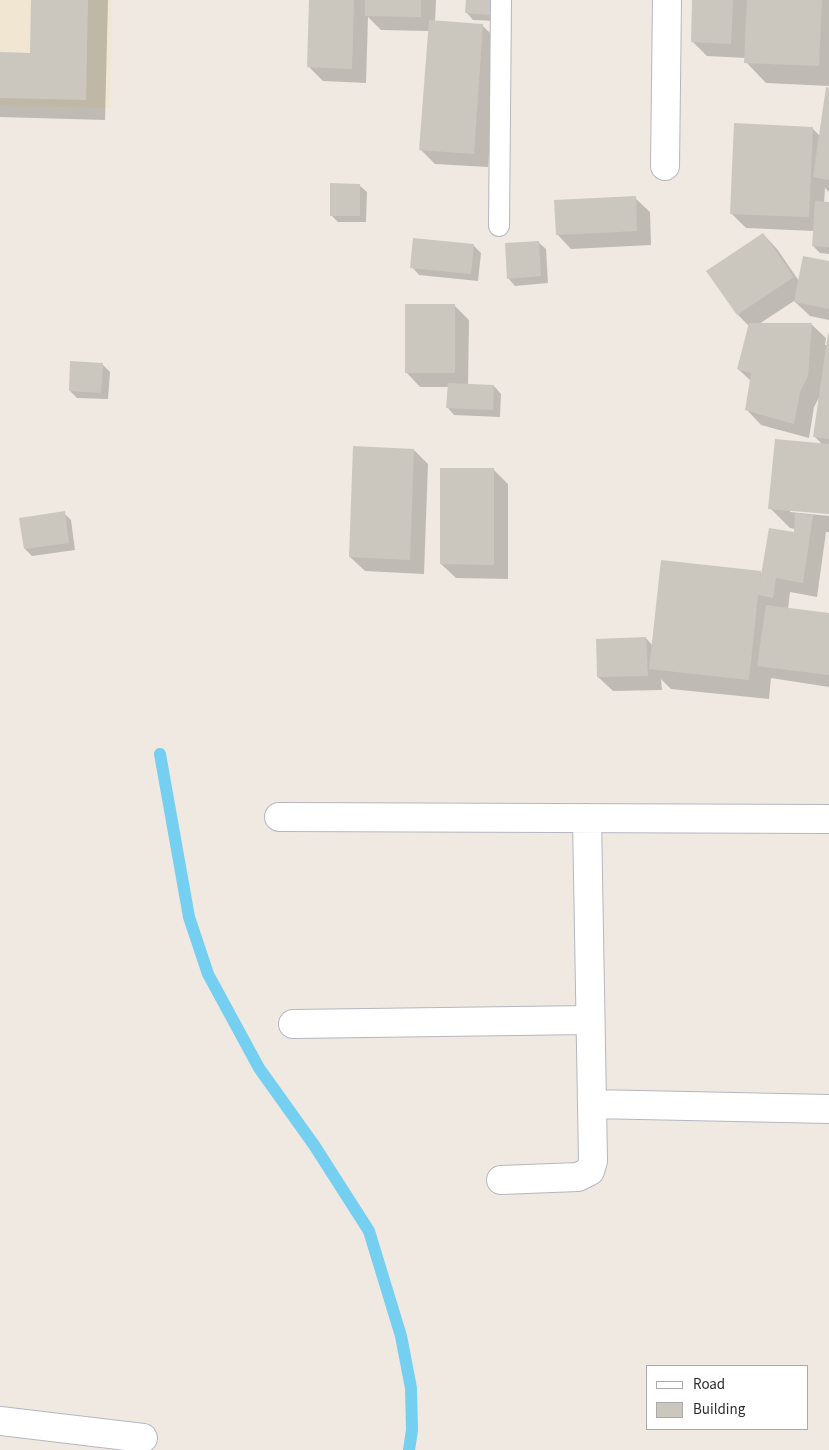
<!DOCTYPE html>
<html>
<head>
<meta charset="utf-8">
<style>
  body { margin:0 }
  #map { position:relative; width:829px; height:1450px; overflow:hidden; background:#efe9e1; font-family:"Source Sans 3",sans-serif }
  canvas { display:block }
  .legend { position:absolute; left:646px; top:1365px; width:162px; height:65px; box-sizing:border-box; background:#fff; border:1px solid #ababab; margin:0; padding:6px 9px; list-style:none; font-size:15px; color:#2e2e2e }
  .legend li { display:flex; align-items:center; gap:10px; height:25px }
  .legend b { width:25px; border:1px solid #ababab }
</style>
</head>
<body>
<div id="map">
<canvas width="829" height="1450"></canvas>
<ul class="legend">
<li><b style="height:6px;background:#fff"></b>Road</li>
<li><b style="height:14px;background:#cbc7bf"></b>Building</li>
</ul>
</div>
<script>
const ctx = document.querySelector('canvas').getContext('2d');
ctx.lineJoin = 'round';
function paint(path, color) { ctx.fillStyle = color; ctx.fill(path, 'evenodd'); }
const shape = rows => new Path2D(rows.map(r => 'M' + r).join(''));
function trace(path, color, width, dash) { ctx.strokeStyle = color; ctx.lineWidth = width; ctx.lineCap = dash ? 'butt' : 'round'; ctx.setLineDash(dash || []); ctx.stroke(path); }
paint(shape([
  [0,0,112,0,110,108,0,106]
]), '#f0e6d1');
paint(shape([
  [33,0,108,0,105,120,0,117,0,53,31,54],
  [311,0,436,0,435,22,482,25,497,40,488,167,435,164,420,149,429,31,381,30,368,17,366,83,323,81,308,66],
  [467,0,499,0,497,21,473,20,466,12],
  [694,0,829,0,829,86,766,83,746,62,746,58,707,56,692,41],
  [829,89,829,192,825,188,824,203,829,204,829,254,820,253,813,246,814,231,746,228,731,213,812,128,820,136],
  [359,185,367,192,366,222,338,222,331,215],
  [635,198,650,212,651,245,571,249,557,234],
  [763,234,777,249,799,281,829,262,829,320,810,316,794,301,759,324,811,324,826,338,825,345,827,345,829,334,829,513,790,509,790,512,829,516,829,532,826,532,817,597,790,592,788,609,829,614,829,687,771,678,769,699,671,689,661,679,662,690,613,691,598,677,646,638,653,646,760,572,762,574,795,533,795,529,790,528,770,508,823,445,815,437,820,396,814,407,809,438,761,425,747,410,751,381,738,369,749,326,738,315],
  [538,242,546,249,548,283,515,286,508,278],
  [474,246,481,253,478,281,419,275,412,267],
  [454,305,469,320,468,386,494,386,501,394,500,417,454,415,447,407,449,387,420,387,406,372],
  [102,364,110,372,108,399,77,398,70,391],
  [414,450,428,464,424,574,365,571,350,557],
  [493,469,508,484,508,579,456,578,441,564],
  [64,513,71,520,75,550,32,556,25,549]
]), '#0003');
trace(shape([
  [160,754,189,917,208,974,259,1068,314,1145,369,1231,401,1336,411,1388,412,1430,409,1450]
]), '#75cff0', 12);
paint(shape([
  [31,0,88,0,86,100,0,98,0,52,30,53],
  [309,0,354,0,352,69,307,67],
  [365,0,421,0,421,17,365,16],
  [466,0,491,0,490,15,465,13],
  [692,0,733,0,731,44,691,42],
  [747,0,822,0,819,66,744,63],
  [429,20,483,24,474,154,419,150],
  [826,87,829,88,829,180,813,177],
  [734,123,813,127,809,217,730,214],
  [330,183,360,184,360,216,330,216],
  [636,196,637,231,556,235,554,200],
  [815,201,829,202,829,247,812,246],
  [763,233,794,277,737,315,706,271],
  [413,238,474,244,471,274,410,268],
  [539,241,541,276,507,279,505,243],
  [803,256,829,261,829,309,794,302],
  [405,304,455,304,455,373,405,373],
  [749,323,812,323,808,376,800,392,794,424,745,410,751,373,737,369],
  [828,334,829,334,829,439,813,437],
  [70,361,103,363,101,393,69,391],
  [448,383,494,385,493,410,446,408],
  [775,439,829,444,829,514,768,509],
  [353,446,414,449,410,560,349,557],
  [440,468,494,468,494,565,440,564],
  [65,511,69,543,24,549,19,518],
  [795,513,813,515,803,583,776,578,773,598,758,595,749,680,649,669,661,560,761,571,760,581,769,528,794,532],
  [766,605,829,613,829,675,757,666],
  [646,637,648,676,597,677,596,639]
]), '#cbc7bf');
const lane = shape([
  [499,226,501,0]
]);
const street = shape([
  [665,166,667,0],
  [279,817,829,819],
  [293,1024,590,1020],
  [592,1104,829,1109],
  [501,1180,578,1177,590,1171,593,1161,587,818],
  [0,1421,143,1438]
]);
trace(lane, '#b4b7c1', 22);
trace(street, '#b4b7c1', 30);
trace(lane, '#fff', 20);
trace(street, '#fff', 28);
</script>
</body>
</html>
